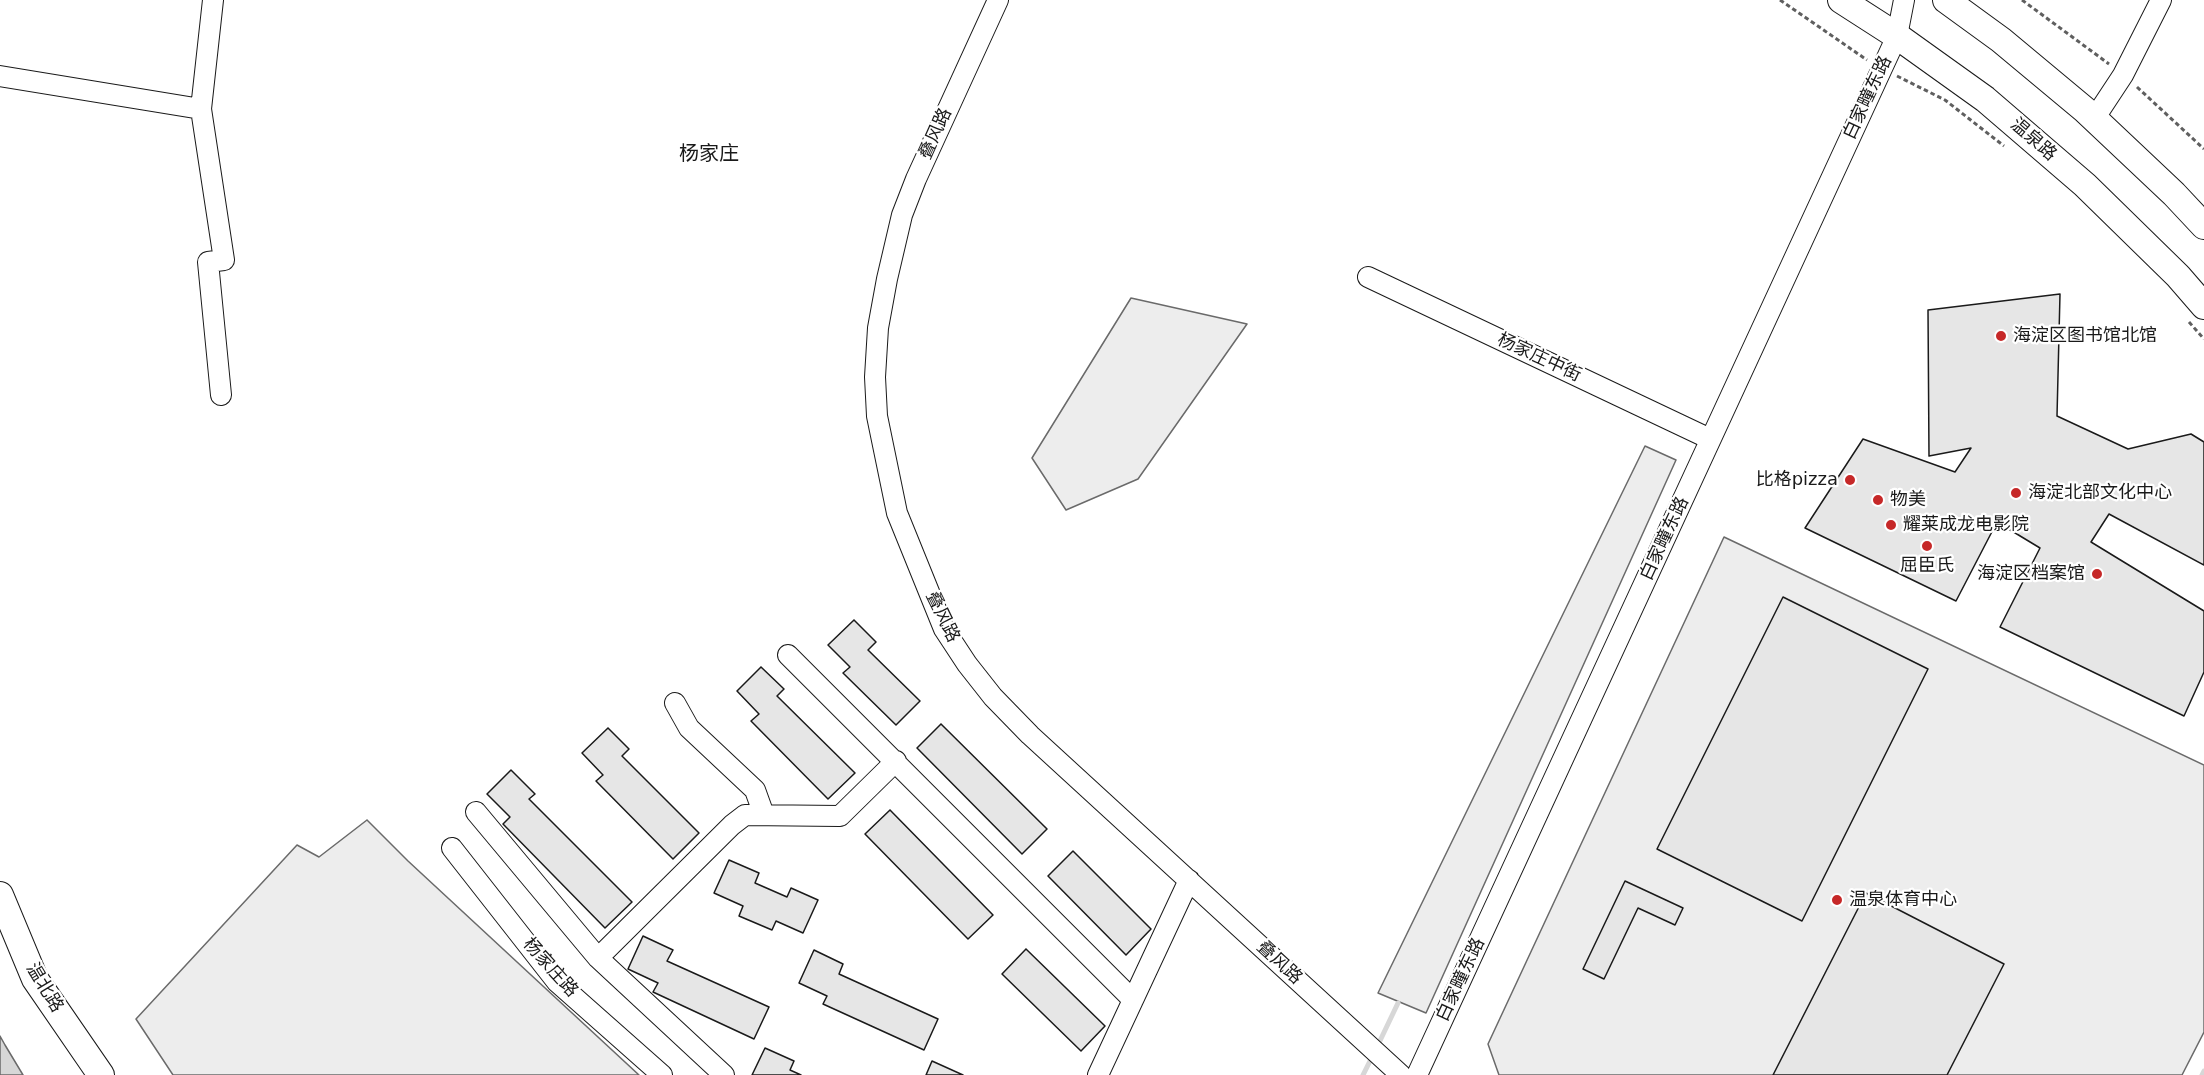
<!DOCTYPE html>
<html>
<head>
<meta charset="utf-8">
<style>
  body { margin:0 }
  canvas { display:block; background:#fff }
</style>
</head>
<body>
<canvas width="2204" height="1075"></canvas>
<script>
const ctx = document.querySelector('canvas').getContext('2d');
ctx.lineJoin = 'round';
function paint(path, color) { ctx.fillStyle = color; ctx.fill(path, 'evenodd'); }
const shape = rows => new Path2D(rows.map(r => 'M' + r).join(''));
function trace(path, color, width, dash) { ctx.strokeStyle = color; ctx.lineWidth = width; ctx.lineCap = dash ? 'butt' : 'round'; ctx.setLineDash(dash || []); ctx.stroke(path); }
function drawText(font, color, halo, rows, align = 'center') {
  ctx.font = font + ' "DejaVu Sans","Noto Sans SC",sans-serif'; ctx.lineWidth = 4.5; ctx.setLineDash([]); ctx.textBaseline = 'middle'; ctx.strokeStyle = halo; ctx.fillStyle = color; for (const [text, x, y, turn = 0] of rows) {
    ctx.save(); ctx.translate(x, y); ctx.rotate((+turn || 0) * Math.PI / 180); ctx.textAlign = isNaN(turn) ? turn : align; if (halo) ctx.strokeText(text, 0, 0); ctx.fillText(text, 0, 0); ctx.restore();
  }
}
const built = shape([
  [1131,298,1247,324,1138,479,1066,510,1032,458,1131,298],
  [1645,446,1676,460,1426,1013,1378,993,1645,446],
  [1724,537,2204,765,2204,1032,2182,1075,1499,1075,1488,1044,1724,537],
  [367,820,408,861,639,1075,173,1075,136,1019,297,845,319,857,367,820]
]);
paint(built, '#ededed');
trace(built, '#6a6a6a', 1.5);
const water = shape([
  [0,1036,5,1045,23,1075,0,1075,0,1036]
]);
paint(water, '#d7d7d7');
trace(water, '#6a6a6a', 1.5);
trace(shape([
  [1377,1047,1398,1003],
  [1363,1075,1373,1055],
  [2202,1075,2204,1071]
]), '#d7d7d7', 5);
const building = shape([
  [2060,294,2057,416,2128,449,2191,434,2204,442,2204,565,2109,514,2091,542,2204,611,2204,672,2184,716,2000,627,2040,548,1997,522,1956,601,1805,528,1863,439,1955,472,1971,448,1929,456,1928,310,2060,294],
  [1783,597,1928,669,1802,921,1657,849,1783,597],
  [854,620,876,642,868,650,920,701,896,725,843,673,850,667,828,645,854,620],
  [761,667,784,689,777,696,855,773,828,799,751,721,759,714,737,691,761,667],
  [941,724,1047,829,1022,854,917,748,941,724],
  [608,728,629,749,622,756,699,833,673,859,596,781,603,775,582,753,608,728],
  [511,770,535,794,529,799,632,902,605,928,503,824,510,817,487,794,511,770],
  [890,810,993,915,968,939,865,834,890,810],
  [1073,851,1151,929,1126,955,1048,876,1073,851],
  [729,860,759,873,755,883,787,897,791,888,818,900,803,933,776,921,772,930,739,916,743,906,714,893,729,860],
  [1625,881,1683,908,1675,925,1638,908,1604,979,1583,969,1625,881],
  [1866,893,2004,964,1947,1075,1773,1075,1866,893],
  [643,936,673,950,667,961,769,1007,754,1039,653,992,658,983,628,969,643,936],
  [1026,949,1105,1026,1081,1051,1002,974,1026,949],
  [814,950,843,964,839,974,938,1019,924,1050,823,1004,827,996,799,983,814,950],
  [765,1048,794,1061,790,1070,801,1075,752,1075,765,1048],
  [932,1061,963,1075,926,1075,932,1061]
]);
paint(building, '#e6e6e6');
trace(building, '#1a1a1a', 1.5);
const minor = shape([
  [998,0,916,179,902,215,887,279,878,328,875,377,877,416,897,513,944,629,967,664,993,697,1030,735,1401,1075],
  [0,76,201,109,213,0],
  [201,109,224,260,208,262,221,395],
  [2094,119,2123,75,2161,0],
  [1368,277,1710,439],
  [788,655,1133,1000],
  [675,703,689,728,755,790,764,815],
  [476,812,598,958,724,1075],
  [452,848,557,982,662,1075],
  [598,958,732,825,745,815,840,816,896,761],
  [1098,1075,1189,880],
  [1417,1075,1897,36,1904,0]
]);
const major = shape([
  [1841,0,1897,36,1985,99,2085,185,2178,276,2204,306],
  [1946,0,2001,40,2085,110,2174,194,2204,226],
  [0,895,35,979,101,1075]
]);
trace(minor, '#1a1a1a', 22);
trace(major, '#1a1a1a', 28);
trace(shape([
  [1780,0,1867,60],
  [2022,0,2109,64],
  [1897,76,1945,100,2004,146],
  [2137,87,2204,149],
  [2189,322,2204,339]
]), '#5f5f5f', 3, [4.5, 3]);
trace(minor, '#fff', 20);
trace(major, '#fff', 26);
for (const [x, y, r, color] of [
  [2001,336,6,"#c62828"],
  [1850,480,6,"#c62828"],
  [2016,493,6,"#c62828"],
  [1878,500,6,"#c62828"],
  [1891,525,6,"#c62828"],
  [1927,546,6,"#c62828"],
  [2097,574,6,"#c62828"],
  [1837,900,6,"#c62828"]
]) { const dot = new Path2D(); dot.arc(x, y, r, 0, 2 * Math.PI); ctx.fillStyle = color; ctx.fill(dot); trace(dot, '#fff', 2); }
drawText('18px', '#1a1a1a', '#fff', [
  ["白家疃东路",1868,98,-65],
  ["叠风路",936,134,-66],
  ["温泉路",2033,140,41],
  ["杨家庄中街",1539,358,25],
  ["白家疃东路",1665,539,-65],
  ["叠风路",942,617,64],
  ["叠风路",1279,963,43],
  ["杨家庄路",550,968,48],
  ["白家疃东路",1461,980,-65],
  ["温北路",44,988,59]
]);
drawText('18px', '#1a1a1a', '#fff', [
  ["海淀区图书馆北馆",2013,336],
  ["比格pizza",1838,480,"right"],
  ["海淀北部文化中心",2028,493],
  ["物美",1890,500],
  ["耀莱成龙电影院",1903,525],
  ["屈臣氏",1927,566,"center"],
  ["海淀区档案馆",2085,574,"right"],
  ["温泉体育中心",1849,900]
], 'left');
drawText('20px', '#1a1a1a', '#fff', [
  ["杨家庄",709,155]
]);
</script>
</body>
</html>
